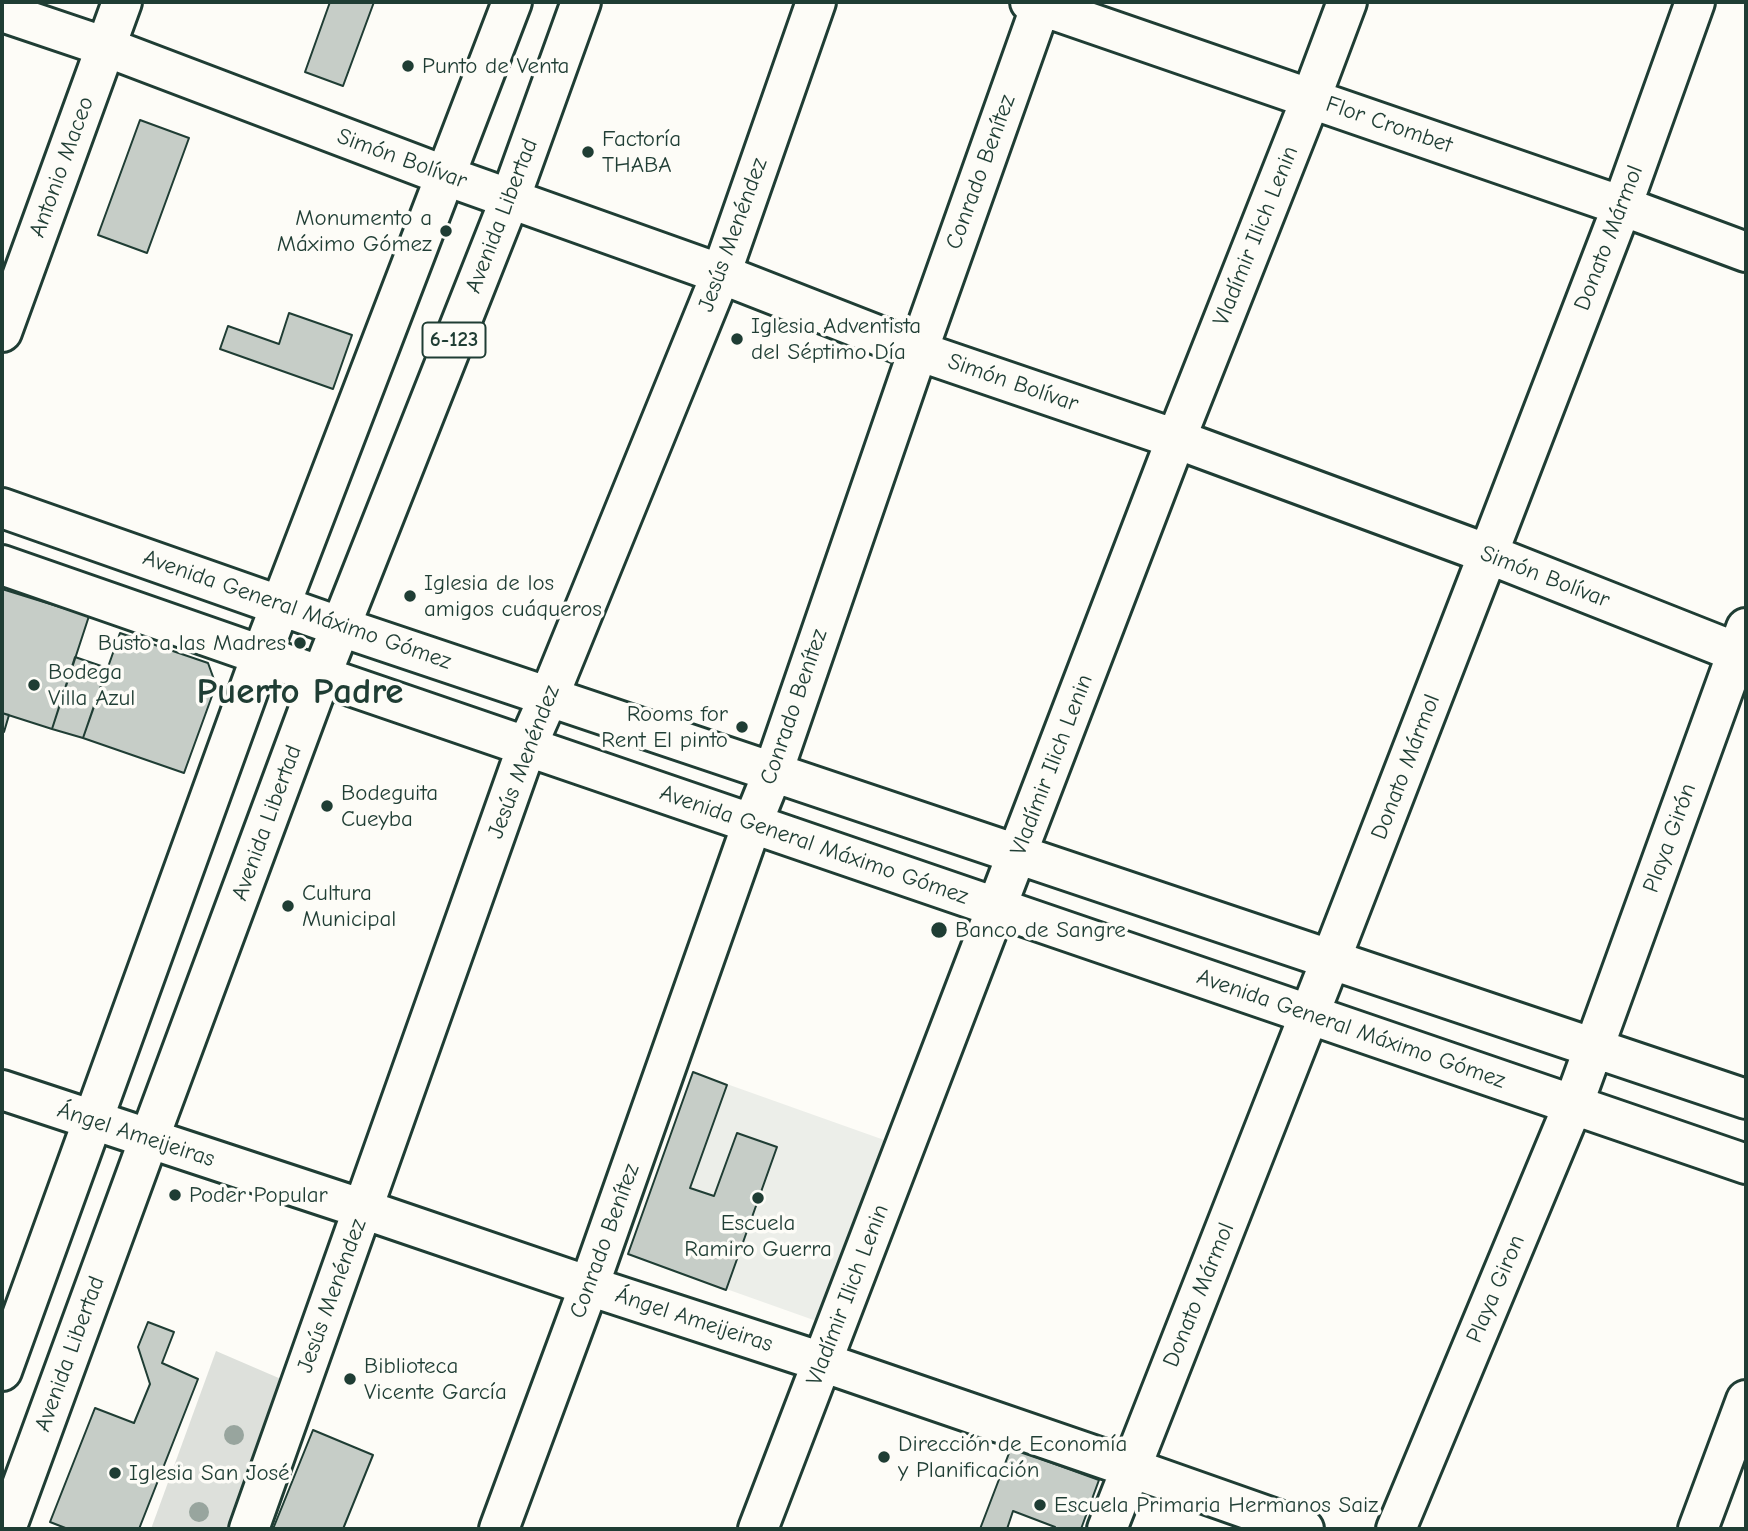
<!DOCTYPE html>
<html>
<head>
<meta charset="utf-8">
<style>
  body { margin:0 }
  #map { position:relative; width:1748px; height:1531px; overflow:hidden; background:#fdfcf7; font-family:"Comic Neue",sans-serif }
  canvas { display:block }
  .frame { position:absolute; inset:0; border:4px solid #1f3d34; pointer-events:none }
</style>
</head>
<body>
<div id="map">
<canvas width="1748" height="1531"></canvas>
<div class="frame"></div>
</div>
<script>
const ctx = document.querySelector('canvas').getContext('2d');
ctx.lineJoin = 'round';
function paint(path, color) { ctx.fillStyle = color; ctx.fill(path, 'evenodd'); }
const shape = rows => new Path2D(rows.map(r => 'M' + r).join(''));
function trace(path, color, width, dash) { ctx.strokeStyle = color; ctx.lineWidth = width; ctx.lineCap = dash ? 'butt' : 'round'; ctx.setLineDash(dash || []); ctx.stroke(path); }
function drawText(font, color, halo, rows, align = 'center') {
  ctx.font = font + ' "Comic Neue",sans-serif'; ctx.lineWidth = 7; ctx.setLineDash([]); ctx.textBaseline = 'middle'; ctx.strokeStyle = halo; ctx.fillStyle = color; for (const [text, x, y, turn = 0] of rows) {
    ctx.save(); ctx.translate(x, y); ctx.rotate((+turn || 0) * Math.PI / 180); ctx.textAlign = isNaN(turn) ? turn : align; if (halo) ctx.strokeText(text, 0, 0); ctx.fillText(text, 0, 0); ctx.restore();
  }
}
paint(shape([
  [693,1072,887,1141,822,1323,628,1254]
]), '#eceee9');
paint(shape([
  [216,1351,281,1379,229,1529,151,1529]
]), '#dde0db');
const building = shape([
  [330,2,374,2,343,86,305,72,330,2],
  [140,120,189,138,147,253,98,235,140,120],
  [289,313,352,335,333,389,220,349,228,326,279,344,289,313],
  [2,589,89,616,52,729,2,713,2,589],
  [120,633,208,663,216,685,184,773,83,738,120,633],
  [75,657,107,668,83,738,52,729,75,657],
  [2,713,9,715,4,732,2,732,2,713],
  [693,1072,727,1085,690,1188,714,1196,737,1133,777,1147,726,1290,628,1254,693,1072],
  [148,1322,174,1332,162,1363,198,1379,139,1529,68,1529,50,1522,95,1408,134,1423,150,1384,138,1347,148,1322],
  [313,1430,373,1455,343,1529,273,1529,313,1430],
  [1011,1448,1099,1480,1081,1529,1054,1529,1055,1527,1013,1511,1007,1529,980,1529,1011,1448]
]);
paint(building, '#c6cdc7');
trace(building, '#1f3d34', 2);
const minor = shape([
  [1030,2,1622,206,1746,252],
  [2,12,106,47,446,176,721,274,918,351,1176,439,1488,554,1746,656],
  [2,332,122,2],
  [341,627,1746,1099],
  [321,676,1746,1164],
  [2,1090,363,1209,589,1286,822,1362,1131,1468,1304,1529],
  [249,1529,527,746,549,696,721,274,816,2],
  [499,1529,589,1286,752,824,773,772,918,351,1042,2],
  [758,1529,1176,439,1311,98,1347,2],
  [1107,1529,1331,959,1488,554,1622,206,1695,2],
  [1396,1529,1573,1105,1746,628],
  [1698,1529,1746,1400]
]);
const major = shape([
  [2,508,341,627],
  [2,565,321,676],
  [2,1371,261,656,512,2],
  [6,1529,149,1139,321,676,510,199,581,2]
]);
trace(minor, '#1f3d34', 44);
trace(major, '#1f3d34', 44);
trace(minor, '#fdfcf7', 38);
trace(major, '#fdfcf7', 38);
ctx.fillStyle = '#98a59e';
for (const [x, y] of [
  [234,1435],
  [199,1512]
]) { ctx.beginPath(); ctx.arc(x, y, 10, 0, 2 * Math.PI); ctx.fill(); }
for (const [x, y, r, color] of [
  [408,66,7,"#1f3d34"],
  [588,152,7,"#1f3d34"],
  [446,231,7,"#1f3d34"],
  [737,339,7,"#1f3d34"],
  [410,596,7,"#1f3d34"],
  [300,643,7,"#1f3d34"],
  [34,685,7,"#1f3d34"],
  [742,727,7,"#1f3d34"],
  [327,806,7,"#1f3d34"],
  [288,906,7,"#1f3d34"],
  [939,930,9,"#1f3d34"],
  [175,1195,7,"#1f3d34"],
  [758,1198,7,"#1f3d34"],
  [350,1379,7,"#1f3d34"],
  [884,1457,7,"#1f3d34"],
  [115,1473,7,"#1f3d34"],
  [1040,1505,7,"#1f3d34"]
]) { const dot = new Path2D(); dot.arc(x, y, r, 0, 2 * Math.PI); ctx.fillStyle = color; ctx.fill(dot); trace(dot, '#fdfcf7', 2.5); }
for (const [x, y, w] of [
  [454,340,63]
]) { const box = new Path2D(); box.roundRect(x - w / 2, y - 17.5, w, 35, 5); ctx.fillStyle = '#fdfcf7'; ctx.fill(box); trace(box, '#1f3d34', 2); }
drawText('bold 21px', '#1f3d34', null, [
  ["6-123",454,340]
]);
drawText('23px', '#1f3d34', '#fdfcf7', [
  ["Punto de Venta",422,66],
  ["Factoría",602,139],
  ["THABA",602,165],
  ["Monumento a",432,218,"right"],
  ["Máximo Gómez",432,244,"right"],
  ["Iglesia Adventista",751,326],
  ["del Séptimo Día",751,352],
  ["Iglesia de los",424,583],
  ["amigos cuáqueros",424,609],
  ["Busto a las Madres",286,643,"right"],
  ["Bodega",48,672],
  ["Villa Azul",48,698],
  ["Rooms for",728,714,"right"],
  ["Rent El pinto",728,740,"right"],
  ["Bodeguita",341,793],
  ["Cueyba",341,819],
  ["Cultura",302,893],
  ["Municipal",302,919],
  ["Banco de Sangre",955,930],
  ["Poder Popular",189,1195],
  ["Escuela",758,1223,"center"],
  ["Ramiro Guerra",758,1249,"center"],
  ["Biblioteca",364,1366],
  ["Vicente García",364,1392],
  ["Dirección de Economía",898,1444],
  ["y Planificación",898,1470],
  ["Iglesia San José",129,1473],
  ["Escuela Primaria Hermanos Saiz",1054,1505]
], 'left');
drawText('23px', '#1f3d34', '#fdfcf7', [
  ["Flor Crombet",1389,125,19],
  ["Simón Bolívar",402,159,20],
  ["Antonio Maceo",62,167,-70],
  ["Conrado Benítez",981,172,-70],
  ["Avenida Libertad",502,216,-69],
  ["Jesús Menéndez",733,235,-70],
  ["Vladímir Ilich Lenin",1256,236,-68],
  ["Donato Mármol",1609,238,-69],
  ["Simón Bolívar",1013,383,19],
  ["Simón Bolívar",1545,577,21],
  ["Avenida General Máximo Gómez",297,610,19],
  ["Conrado Benítez",794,707,-71],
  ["Jesús Menéndez",524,762,-69],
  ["Vladímir Ilich Lenin",1052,765,-69],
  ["Donato Mármol",1406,767,-69],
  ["Avenida Libertad",267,823,-70],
  ["Playa Girón",1670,838,-70],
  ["Avenida General Máximo Gómez",814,845,19],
  ["Avenida General Máximo Gómez",1351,1029,19],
  ["Ángel Ameijeiras",136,1135,18],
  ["Conrado Benítez",605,1241,-70],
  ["Playa Giron",1496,1289,-67],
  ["Vladímir Ilich Lenin",848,1295,-69],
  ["Donato Mármol",1199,1295,-68],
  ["Jesús Menéndez",332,1296,-70],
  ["Ángel Ameijeiras",694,1320,18],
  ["Avenida Libertad",70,1354,-70]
]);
drawText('bold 37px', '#1f3d34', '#fdfcf7', [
  ["Puerto Padre",300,693]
]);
</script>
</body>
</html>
